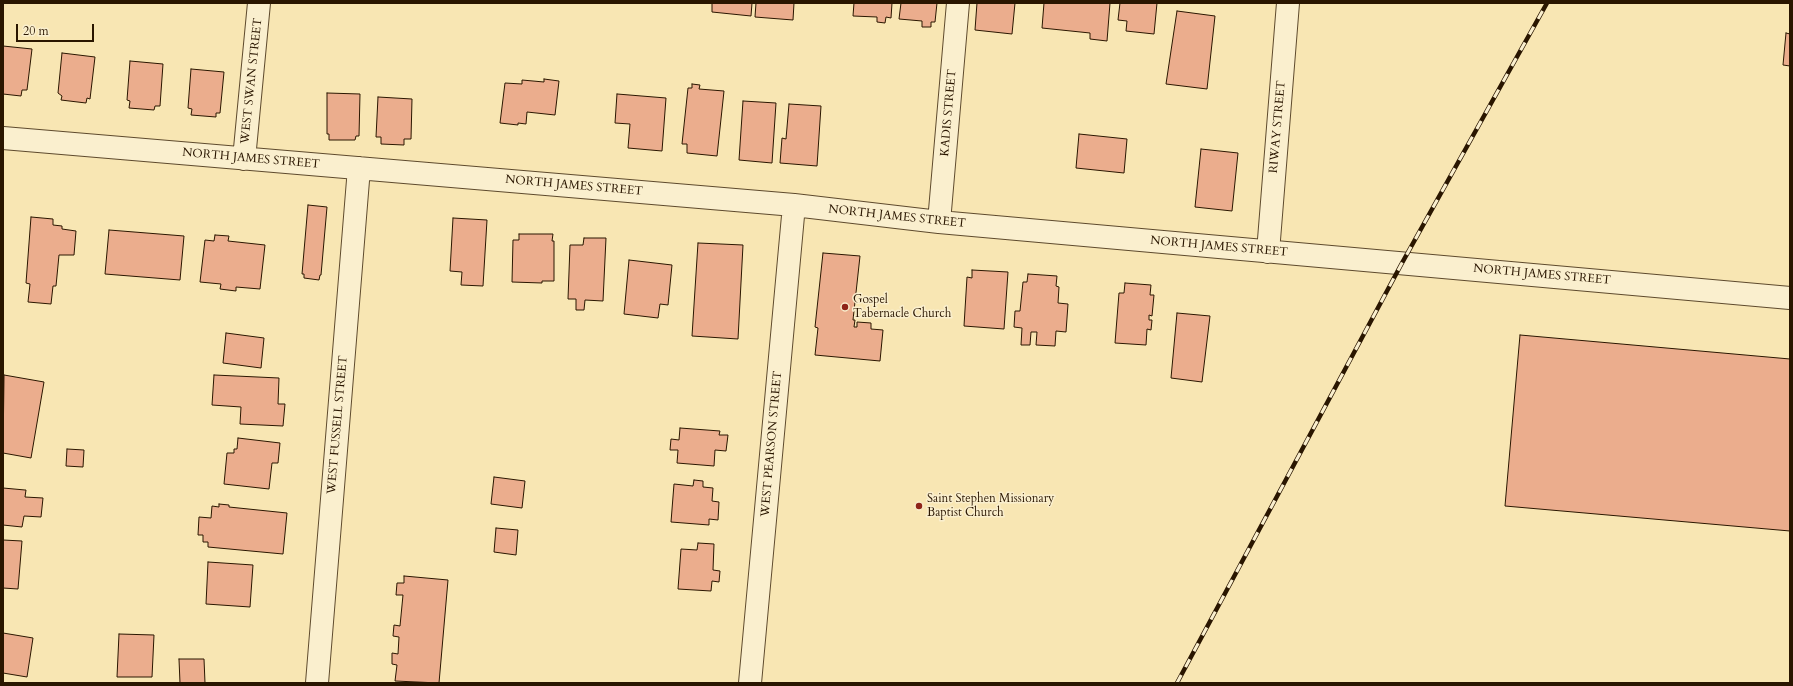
<!DOCTYPE html>
<html>
<head>
<meta charset="utf-8">
<style>
  body { margin:0 }
  #map { position:relative; width:1793px; height:686px; overflow:hidden; background:#f8e6b3; font-family:Cardo,serif }
  canvas { display:block }
  .frame { position:absolute; inset:0; border:4px solid #2a1600; pointer-events:none }
  .scale { position:absolute; left:16px; top:24px; width:78px; height:18px; box-sizing:border-box; border:2px solid #2a1600; border-top:0; padding-left:5px; font-size:12px; line-height:14px; white-space:nowrap; color:#2a1600; -webkit-text-stroke:3px #faefce; paint-order:stroke }
</style>
</head>
<body>
<div id="map">
<canvas width="1793" height="686"></canvas>
<div class="frame"></div>
<div class="scale">20 m</div>
</div>
<script>
const ctx = document.querySelector('canvas').getContext('2d');
ctx.lineJoin = 'round';
function paint(path, color) { ctx.fillStyle = color; ctx.fill(path, 'evenodd'); }
const shape = rows => new Path2D(rows.map(r => 'M' + r).join(''));
function trace(path, color, width, dash) { ctx.strokeStyle = color; ctx.lineWidth = width; ctx.lineCap = dash ? 'butt' : 'round'; ctx.setLineDash(dash || []); ctx.stroke(path); }
function drawText(font, color, halo, rows, align = 'center') {
  ctx.font = font + ' Cardo,serif'; ctx.lineWidth = 3; ctx.setLineDash([]); ctx.textBaseline = 'middle'; ctx.strokeStyle = halo; ctx.fillStyle = color; for (const [text, x, y, turn = 0] of rows) {
    ctx.save(); ctx.translate(x, y); ctx.rotate((+turn || 0) * Math.PI / 180); ctx.textAlign = isNaN(turn) ? turn : align; if (halo) ctx.strokeText(text, 0, 0); ctx.fillText(text, 0, 0); ctx.restore();
  }
}
const building = shape([
  [712,3,752,3,751,16,712,12,712,3],
  [756,3,794,3,793,20,755,17,756,3],
  [854,3,892,3,891,18,886,17,885,23,877,22,877,17,853,16,854,3],
  [901,3,937,3,935,22,931,22,931,27,922,27,922,21,899,19,901,3],
  [977,3,1015,3,1012,34,975,30,977,3],
  [1044,3,1110,3,1107,41,1090,39,1090,33,1042,28,1044,3],
  [1120,3,1157,3,1154,34,1126,31,1127,21,1118,20,1120,3],
  [1177,11,1215,16,1207,89,1166,84,1177,11],
  [1786,33,1790,34,1790,66,1783,65,1786,33],
  [3,46,32,49,27,90,22,90,21,96,3,94,3,46],
  [62,53,95,57,90,99,87,98,86,103,61,100,62,96,58,93,62,53],
  [130,61,163,64,160,106,155,106,154,110,129,108,130,101,127,100,130,61],
  [191,69,224,72,220,113,216,113,216,117,191,115,192,109,188,108,191,69],
  [544,79,559,81,555,115,527,112,526,124,518,123,518,125,500,123,505,83,522,84,522,80,544,82,544,79],
  [692,84,700,85,699,89,724,91,717,156,687,153,687,144,682,144,688,88,692,88,692,84],
  [327,93,360,94,359,136,356,136,355,140,329,140,329,134,327,134,327,93],
  [617,94,666,98,662,151,628,148,630,124,615,123,617,94],
  [378,97,412,99,411,139,404,139,404,145,381,144,381,137,376,137,378,97],
  [743,101,776,103,772,163,739,160,743,101],
  [789,104,821,106,817,166,780,163,782,138,786,139,789,104],
  [1079,134,1127,139,1124,173,1076,168,1079,134],
  [1201,149,1238,153,1232,211,1195,207,1201,149],
  [308,205,327,207,321,275,320,275,319,280,304,278,304,274,302,274,308,205],
  [31,217,53,219,53,225,62,226,62,229,76,231,74,255,59,255,56,286,53,286,51,304,28,302,30,284,26,283,31,217],
  [453,218,487,220,483,286,461,285,462,272,450,271,453,218],
  [109,230,184,236,180,280,105,274,109,230],
  [519,234,553,234,552,241,554,241,554,281,542,281,542,283,512,282,513,240,519,240,519,234],
  [215,235,229,236,228,241,265,245,260,289,236,287,236,291,220,289,221,284,200,282,205,240,214,241,215,235],
  [584,238,606,238,603,301,585,300,584,310,576,310,576,299,568,299,570,245,583,245,584,238],
  [698,243,743,245,738,339,692,336,698,243],
  [823,253,860,256,853,320,855,320,854,327,857,327,857,322,871,323,871,329,883,330,880,361,815,355,818,328,815,327,823,253],
  [629,260,672,265,668,305,660,304,658,318,624,314,629,260],
  [972,270,1008,272,1004,329,964,326,967,277,972,278,972,270],
  [1028,274,1057,276,1056,286,1059,287,1058,303,1068,304,1066,332,1056,331,1055,346,1036,345,1037,332,1031,332,1030,345,1021,345,1022,328,1014,327,1015,311,1020,311,1023,282,1027,282,1028,274],
  [1125,283,1151,285,1150,295,1154,295,1152,316,1149,315,1149,320,1152,320,1151,330,1147,329,1146,345,1115,343,1119,293,1124,293,1125,283],
  [1177,313,1210,316,1202,382,1171,378,1177,313],
  [226,333,264,338,261,368,223,363,226,333],
  [1520,335,1790,359,1790,531,1505,506,1520,335],
  [4,375,44,382,31,458,3,453,4,375],
  [214,375,279,378,278,404,285,404,283,426,240,424,241,407,212,405,214,375],
  [680,428,720,431,719,435,728,435,726,451,715,450,714,466,677,463,678,450,670,450,671,439,679,440,680,428],
  [238,438,280,443,278,463,272,463,269,489,224,484,227,453,234,453,234,449,237,449,238,438],
  [67,449,84,450,83,467,66,466,67,449],
  [494,477,525,481,522,508,491,504,494,477],
  [694,480,703,481,703,487,713,488,712,501,719,502,718,520,709,519,709,525,671,522,674,484,693,486,694,480],
  [3,488,25,490,26,490,25,497,43,498,41,517,24,516,22,527,3,525,3,488],
  [219,504,229,505,229,507,287,513,283,554,208,547,208,542,203,542,203,535,198,535,199,517,211,518,212,506,219,507,219,504],
  [496,528,518,530,516,555,494,552,496,528],
  [3,540,22,541,18,589,3,588,3,540],
  [698,543,714,544,713,570,720,571,719,582,712,581,711,591,678,589,681,549,697,550,698,543],
  [208,562,253,565,250,607,206,604,208,562],
  [404,576,448,580,439,683,395,681,397,665,392,664,392,653,398,654,399,637,393,636,394,625,400,626,403,595,396,595,397,583,404,583,404,576],
  [3,633,33,638,27,677,3,673,3,633],
  [119,634,154,635,152,677,117,677,119,634],
  [179,659,204,659,205,683,180,683,179,659]
]);
paint(building, '#ebad8d');
trace(building, '#2a1600', 1);
const street = shape([
  [3,138,794,205,939,222,1790,298],
  [244,159,259,3],
  [939,222,958,3],
  [1268,252,1288,3],
  [317,683,359,168],
  [750,683,794,205]
]);
trace(street, '#5e4a2d', 24);
trace(street, '#faefce', 22);
const rail = shape([
  [1177,683,1402,263,1547,3]
]);
trace(rail, '#2a1600', 4.5);
trace(rail, '#faefce', 3, [9]);
for (const [x, y, r, color] of [
  [845,307,4,"#8f2418"],
  [919,506,4,"#8f2418"]
]) { const dot = new Path2D(); dot.arc(x, y, r, 0, 2 * Math.PI); ctx.fillStyle = color; ctx.fill(dot); trace(dot, '#faefce', 1.5); }
drawText('12px', '#2a1600', '#faefce', [
  ["WEST SWAN STREET",252,81,-84],
  ["KADIS STREET",949,113,-85],
  ["RIWAY STREET",1278,127,-85],
  ["NORTH JAMES STREET",251,159,5],
  ["NORTH JAMES STREET",574,186,5],
  ["NORTH JAMES STREET",897,217,6],
  ["NORTH JAMES STREET",1219,247,5],
  ["NORTH JAMES STREET",1542,275,5],
  ["WEST FUSSELL STREET",338,425,-85],
  ["WEST PEARSON STREET",772,444,-85]
]);
drawText('12px', '#2a1600', '#faefce', [
  ["Gospel",853,300],
  ["Tabernacle Church",853,314],
  ["Saint Stephen Missionary",927,499],
  ["Baptist Church",927,513]
], 'left');
</script>
</body>
</html>
